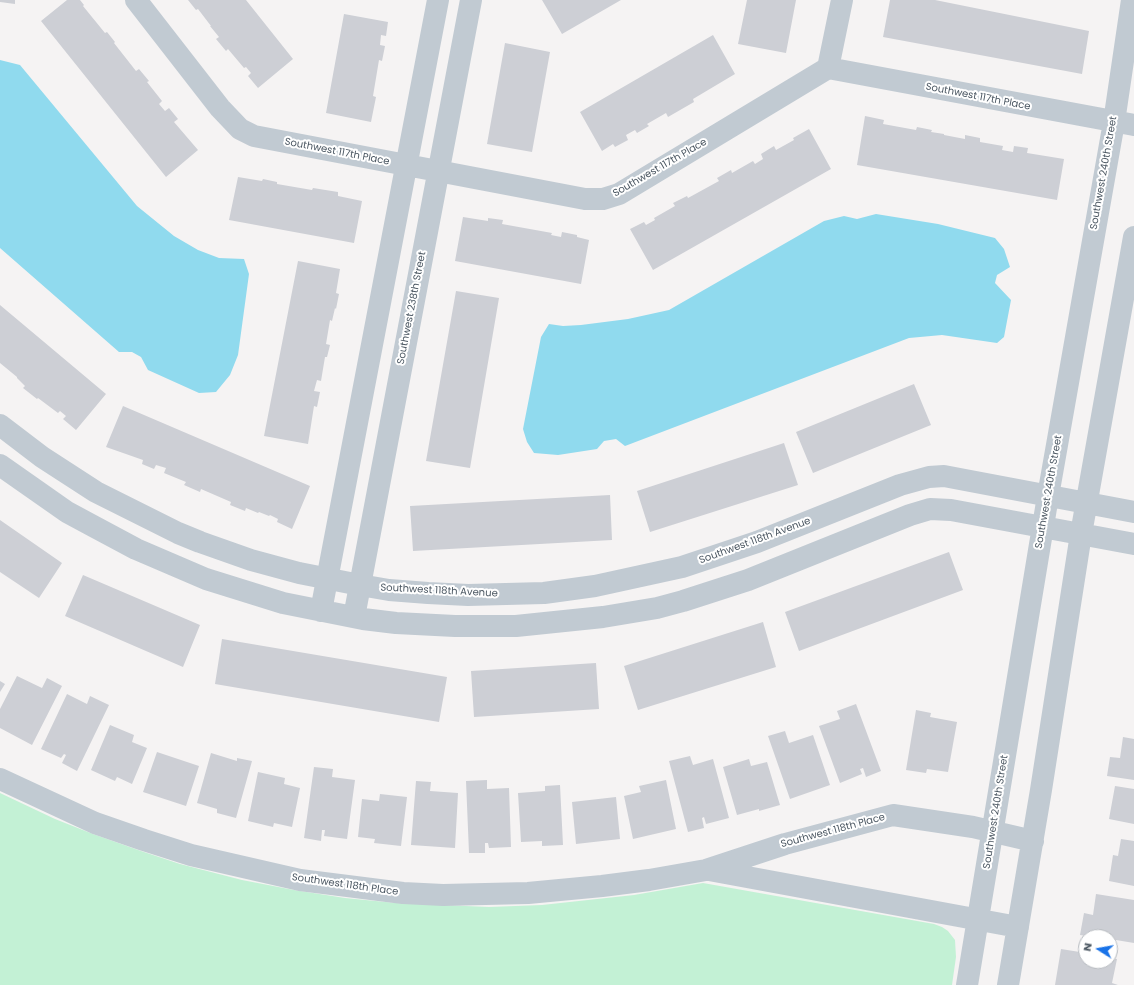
<!DOCTYPE html>
<html>
<head>
<meta charset="utf-8">
<style>
  body { margin:0 }
  #map { position:relative; width:1134px; height:985px; overflow:hidden; background:#f5f3f3; font-family:Poppins,sans-serif }
  canvas { display:block }
  .north { position:absolute; left:1078px; top:929px; width:40px; height:40px; box-sizing:border-box; background:#fff; border:1px solid #b7bbc0; border-radius:50%; rotate:281deg; font-size:11px; font-weight:700; line-height:16px; text-align:center; color:#4a5661 }
  .north::after { content:''; display:block; margin:auto; width:14px; height:18px; background:#1a73e8; clip-path:polygon(50% 0,100% 100%,50% 72%,0 100%) }
</style>
</head>
<body>
<div id="map">
<canvas width="1134" height="985"></canvas>
<div class="north">N</div>
</div>
<script>
const ctx = document.querySelector('canvas').getContext('2d');
ctx.lineJoin = 'round';
function paint(path, color) { ctx.fillStyle = color; ctx.fill(path, 'evenodd'); }
const shape = rows => new Path2D(rows.map(r => 'M' + r).join(''));
function trace(path, color, width, dash) { ctx.strokeStyle = color; ctx.lineWidth = width; ctx.lineCap = dash ? 'butt' : 'round'; ctx.setLineDash(dash || []); ctx.stroke(path); }
function drawText(font, color, halo, rows, align = 'center') {
  ctx.font = font + ' Poppins,sans-serif'; ctx.lineWidth = 4; ctx.setLineDash([]); ctx.textBaseline = 'middle'; ctx.strokeStyle = halo; ctx.fillStyle = color; for (const [text, x, y, turn = 0] of rows) {
    ctx.save(); ctx.translate(x, y); ctx.rotate((+turn || 0) * Math.PI / 180); ctx.textAlign = isNaN(turn) ? turn : align; if (halo) ctx.strokeText(text, 0, 0); ctx.fillText(text, 0, 0); ctx.restore();
  }
}
paint(shape([
  [0,793,55,819,93,834,141,851,180,864,242,880,294,890,345,898,396,903,489,907,542,905,634,895,703,883,934,924,942,927,948,931,955,940,956,957,952,985,0,985]
]), '#c3f1d5');
paint(shape([
  [0,60,20,65,137,206,174,236,198,250,219,258,244,259,249,274,238,355,230,375,216,392,199,393,148,370,141,357,132,352,119,352,0,248],
  [876,214,938,224,995,238,1004,249,1010,267,997,275,995,283,1011,300,1004,337,997,343,942,335,909,338,625,446,616,439,604,441,597,449,558,455,534,453,527,442,523,429,541,337,549,324,563,326,581,325,628,319,669,310,824,221,844,216,857,219]
]), '#90daee');
paint(shape([
  [0,0,15,0,15,4,0,2],
  [67,0,80,0,84,5,83,6,105,33,107,32,115,42,114,43,136,71,139,69,149,81,147,82,162,101,159,104,165,111,169,108,178,119,174,122,198,150,166,177,41,21],
  [188,0,246,0,293,59,258,88,248,76,251,73,246,67,244,68,228,49,226,51,216,39,219,37,210,26,211,26,198,9,196,10],
  [542,0,621,0,562,34],
  [747,0,796,0,786,53,738,44],
  [890,0,935,0,1089,31,1082,74,883,37],
  [344,14,388,22,386,36,381,35,380,45,385,46,382,61,379,60,373,96,376,97,371,122,326,113],
  [713,35,735,74,693,99,694,102,668,117,666,113,647,124,649,126,637,133,635,130,626,135,628,140,615,147,613,144,602,151,580,112],
  [505,43,550,52,532,152,487,144],
  [865,116,884,120,883,124,916,130,917,127,932,130,931,132,944,134,944,135,965,139,965,135,980,138,980,142,1003,146,1002,150,1013,152,1014,146,1028,148,1027,153,1064,159,1057,200,857,165],
  [809,129,831,169,653,270,630,229,644,222,646,225,655,220,654,218,675,206,673,203,687,196,688,198,719,181,717,178,731,170,732,173,753,161,755,164,763,159,761,154,774,146,776,150,794,140,793,138],
  [238,177,262,181,263,179,277,182,277,184,312,190,313,188,338,192,338,196,362,201,354,243,229,220],
  [463,217,488,221,488,218,503,220,502,224,552,233,551,235,561,237,562,232,577,235,577,237,589,240,581,284,455,261],
  [298,261,340,269,336,293,339,294,336,309,335,308,332,321,330,320,326,344,330,345,327,357,325,357,321,381,317,380,314,391,320,392,317,407,314,406,308,444,264,436],
  [456,291,499,298,470,468,426,461],
  [0,305,106,394,76,430,63,419,66,416,60,411,58,413,38,398,37,399,23,388,25,386,17,378,17,377,0,363],
  [914,384,931,425,813,473,796,432],
  [123,406,310,486,292,529,277,522,278,519,270,515,269,516,259,512,258,513,246,508,245,511,230,505,231,502,201,489,200,492,184,485,186,482,164,473,166,468,156,465,154,469,142,464,143,460,106,447],
  [784,443,798,485,650,532,637,491],
  [610,495,612,540,413,551,410,506],
  [0,520,62,563,39,598,0,572],
  [949,552,963,590,799,651,785,612],
  [83,575,200,625,183,667,65,616],
  [763,622,776,667,638,710,624,666],
  [222,639,447,677,439,722,215,684],
  [596,663,599,709,474,717,471,671],
  [17,676,42,688,47,678,62,686,32,745,0,728,0,709],
  [0,681,5,684,0,692],
  [67,694,87,704,90,696,109,705,77,771,62,763,66,755,64,754,61,758,41,749],
  [856,704,881,771,866,777,863,768,860,769,862,774,840,783,819,726,840,719,837,711],
  [916,710,931,713,930,717,957,722,948,772,927,769,926,773,906,770],
  [110,725,134,735,132,742,147,748,132,784,117,777,115,781,91,770],
  [785,731,789,743,813,735,830,785,790,799,768,736],
  [1123,737,1134,739,1134,780,1107,776,1110,757,1120,758],
  [157,752,199,766,186,806,143,792],
  [211,753,237,761,237,758,252,761,236,818,217,813,217,809,197,803],
  [690,756,693,765,713,759,729,818,706,824,704,817,702,818,704,828,688,832,669,761],
  [749,759,751,766,767,762,780,805,759,811,759,809,737,815,723,767],
  [314,767,333,769,332,777,355,780,347,839,324,836,325,830,322,830,321,841,304,838],
  [258,772,285,778,284,784,300,788,292,827,274,823,273,827,248,821],
  [487,780,487,789,509,788,511,847,489,848,488,843,485,843,485,853,469,853,466,781],
  [666,780,676,829,633,839,624,796,641,792,639,786],
  [416,781,431,782,430,791,458,793,455,848,411,845],
  [560,785,563,845,542,846,542,841,521,842,518,793,545,791,545,786],
  [1115,786,1134,789,1134,824,1109,819],
  [380,794,407,797,401,846,374,843,375,839,358,837,362,799,379,801],
  [616,797,620,839,576,844,572,802],
  [1121,839,1134,841,1134,886,1109,881,1113,855,1118,856],
  [1096,894,1134,900,1134,943,1110,939,1110,937,1095,937,1080,935,1084,913,1093,915],
  [1061,949,1086,953,1086,961,1110,961,1110,958,1117,959,1112,983,1118,985,1055,985]
]), '#cdcfd5');
trace(shape([
  [136,0,220,108,240,129,254,136,585,199,603,199,619,194,828,68,1134,125],
  [828,68,842,0],
  [0,425,42,457,96,492,178,533,200,542,251,560,299,573,360,585,389,590,428,593,468,595,544,593,595,586,682,567,757,542,900,485,929,477,944,476,965,480,1134,512],
  [0,465,67,512,93,526,136,549,206,579,283,603,363,619,396,623,455,626,516,626,603,617,657,608,683,601,748,580,910,515,930,509,951,510,1134,544],
  [321,611,438,0],
  [354,617,471,0],
  [0,779,95,823,144,840,191,855,300,880,403,893,443,895,528,893,602,886,649,880,706,870,785,844,893,815,973,827,1033,841],
  [709,870,1018,927],
  [967,985,1048,496,1114,122,1132,0],
  [1008,985,1041,790,1081,534,1134,237]
]), '#c1cad2', 22);
drawText('10px', '#4a5661', '#fff', [
  ["Southwest 117th Place",978,97,11],
  ["Southwest 117th Place",337,152,11],
  ["Southwest 117th Place",660,168,-30],
  ["Southwest 240th Street",1104,173,-80],
  ["Southwest 238th Street",412,308,-79],
  ["Southwest 240th Street",1049,492,-80],
  ["Southwest 118th Avenue",755,541,-20],
  ["Southwest 118th Avenue",439,591,3],
  ["Southwest 240th Street",996,812,-81],
  ["Southwest 118th Place",833,831,-15],
  ["Southwest 118th Place",345,885,8]
]);
</script>
</body>
</html>
